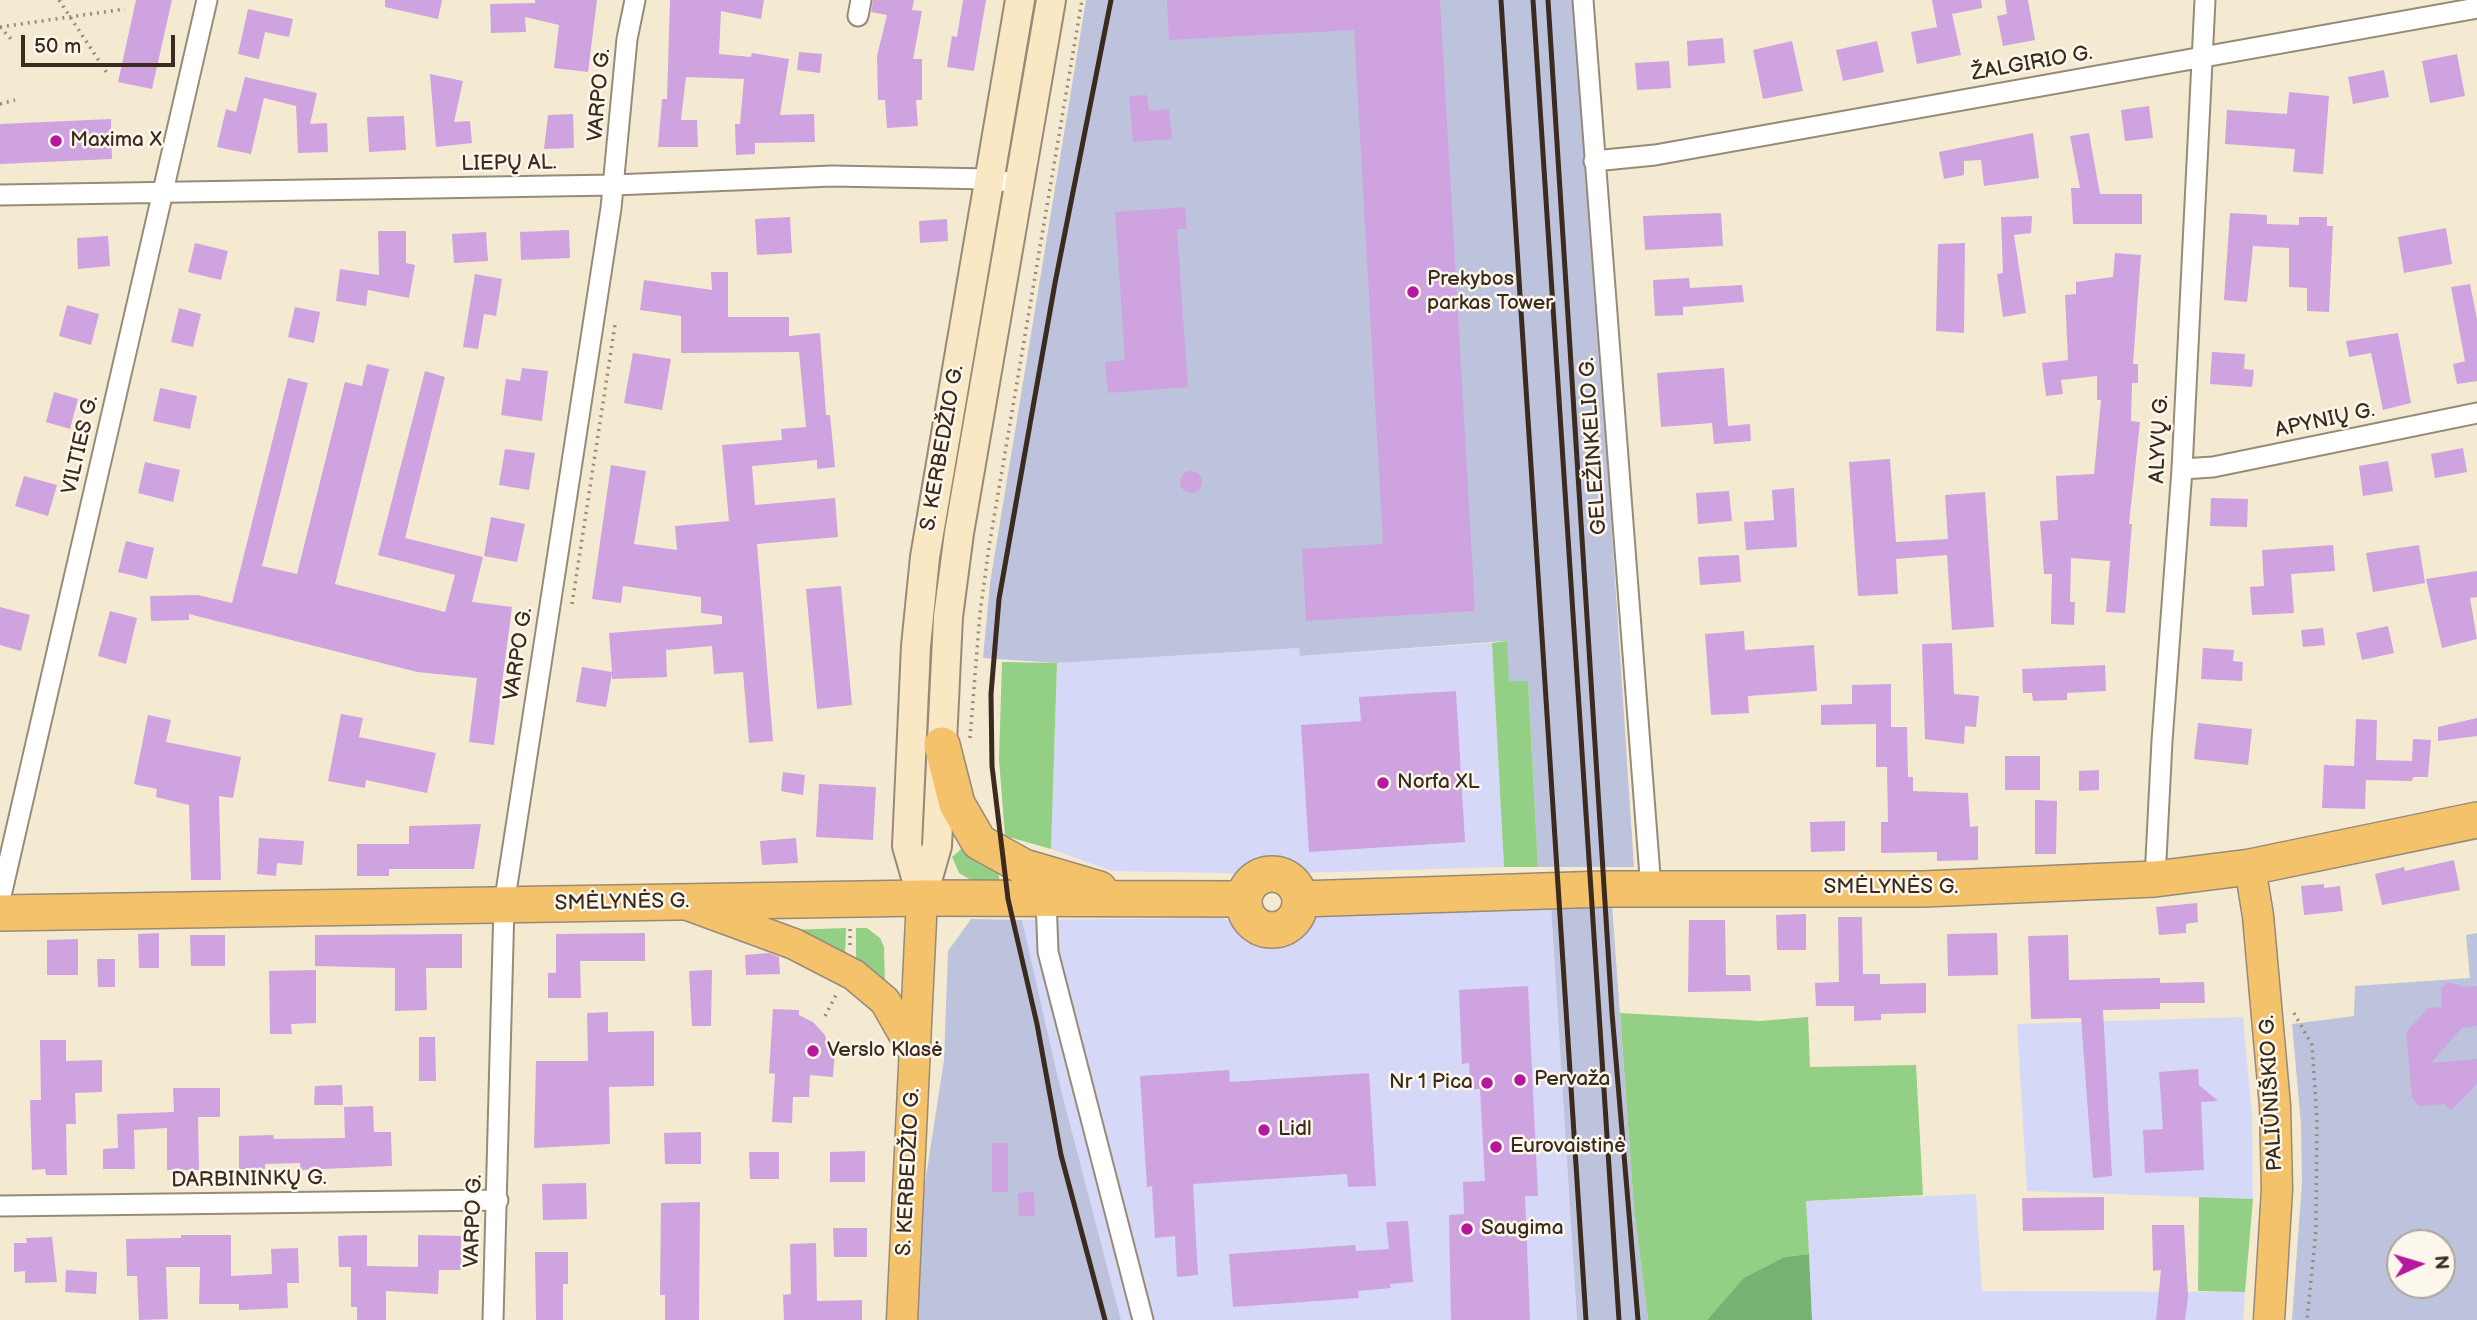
<!DOCTYPE html>
<html>
<head>
<meta charset="utf-8">
<style>
  body { margin:0 }
  #map { position:relative; width:2477px; height:1320px; overflow:hidden; background:#f4ead2; font-family:"Balsamiq Sans",sans-serif }
  canvas { display:block }
  .north { position:absolute; left:2386px; top:1229px; width:70px; height:70px; box-sizing:border-box; background:#fbf7ec; border:2px solid #aea59a; border-radius:50%; rotate:86deg; font-size:19px; font-weight:700; line-height:28px; text-align:center; color:#3b2a1e }
  .north::after { content:''; display:block; margin:auto; width:24px; height:32px; background:#b5179e; clip-path:polygon(50% 0,100% 100%,50% 72%,0 100%) }
  .scale { position:absolute; left:21px; top:35px; width:154px; height:32px; box-sizing:border-box; border:4px solid #3b2a1e; border-top:0; padding-left:9px; font-size:21px; line-height:24px; white-space:nowrap; color:#3b2a1e; -webkit-text-stroke:5px #fbf7ec; paint-order:stroke }
</style>
</head>
<body>
<div id="map">
<canvas width="2477" height="1320"></canvas>
<div class="north">N</div>
<div class="scale">50 m</div>
</div>
<script>
const ctx = document.querySelector('canvas').getContext('2d');
ctx.lineJoin = 'round';
function paint(path, color) { ctx.fillStyle = color; ctx.fill(path, 'evenodd'); }
const shape = rows => new Path2D(rows.map(r => 'M' + r).join(''));
function trace(path, color, width, dash) { ctx.strokeStyle = color; ctx.lineWidth = width; ctx.lineCap = dash ? 'butt' : 'round'; ctx.setLineDash(dash || []); ctx.stroke(path); }
function drawText(font, color, halo, rows, align = 'center') {
  ctx.font = font + ' "Balsamiq Sans",sans-serif'; ctx.lineWidth = 5; ctx.setLineDash([]); ctx.textBaseline = 'middle'; ctx.strokeStyle = halo; ctx.fillStyle = color; for (const [text, x, y, turn = 0] of rows) {
    ctx.save(); ctx.translate(x, y); ctx.rotate((+turn || 0) * Math.PI / 180); ctx.textAlign = isNaN(turn) ? turn : align; if (halo) ctx.strokeText(text, 0, 0); ctx.fillText(text, 0, 0); ctx.restore();
  }
}
paint(shape([
  [1492,643,1504,867,1268,874,1112,871,1051,849,1057,663,1299,648,1301,656],
  [1551,906,1577,1320,1121,1320,1058,1078,1022,920,1222,918,1243,927,1257,944,1283,943,1298,926,1318,916],
  [2243,1017,2252,1117,2253,1199,2027,1191,2017,1024],
  [1976,1194,1982,1291,2245,1292,2243,1320,1812,1320,1806,1201]
]), '#d6d8f8');
paint(shape([
  [1086,0,1577,0,1634,867,1538,867,1528,681,1509,682,1506,641,1300,656,1299,648,1057,663,983,658,990,583],
  [1612,904,1634,1209,1648,1320,1577,1320,1551,906],
  [971,919,1022,920,1058,1078,1121,1320,916,1320,921,1209,944,1060,948,951],
  [2477,933,2477,1320,2292,1320,2302,1182,2301,1124,2292,1024,2354,1016,2355,986,2470,978,2466,935],
  [2400,1243,2442,1243,2442,1285,2400,1285]
]), '#bec3dd');
paint(shape([
  [988,238,998,240,927,838,919,838,931,601],
  [1507,641,1509,681,1528,681,1538,867,1504,867,1492,643],
  [1002,662,1057,663,1051,849,1005,836,999,759],
  [968,843,997,864,1000,883,976,883,959,873,952,857],
  [846,928,845,956,787,930],
  [856,928,867,928,880,938,884,947,885,986,856,964],
  [1620,1013,1760,1021,1808,1017,1810,1067,1916,1065,1923,1195,1806,1201,1809,1254,1784,1257,1745,1278,1707,1320,1648,1320,1634,1209],
  [2199,1197,2253,1199,2245,1292,2198,1291]
]), '#93d085');
paint(shape([
  [1809,1254,1812,1320,1707,1320,1744,1278,1784,1257]
]), '#76b272');
paint(shape([
  [136,0,172,0,152,89,118,82],
  [385,0,442,0,438,19,385,7],
  [535,0,597,0,588,72,554,68,559,25,525,17,526,32,491,33,490,4,535,3],
  [670,0,764,0,761,19,721,11,719,54,751,57,752,53,789,59,780,115,814,114,815,142,755,143,755,154,736,155,735,124,740,124,744,79,686,77,681,120,697,120,698,147,658,147,662,99,667,99],
  [873,0,914,0,912,10,922,11,913,59,922,59,922,100,916,100,918,126,887,128,885,100,878,100,877,56,887,15,871,12],
  [963,0,986,0,974,71,947,67,952,36,957,37],
  [1167,0,1440,0,1475,611,1306,621,1302,549,1383,544,1354,30,1169,40],
  [1932,0,1981,0,1982,8,1952,14,1961,55,1917,64,1911,32,1937,27],
  [2005,0,2028,0,2035,40,2003,46,1997,16,2007,14],
  [248,9,293,19,289,37,265,32,259,59,238,54],
  [1723,38,1725,63,1688,66,1687,41],
  [1792,41,1803,91,1763,99,1753,50],
  [1877,41,1884,72,1843,81,1836,50],
  [799,52,822,54,820,73,797,70],
  [2457,54,2465,96,2430,103,2422,61],
  [1669,61,1671,88,1637,90,1635,63],
  [2384,70,2389,97,2353,104,2348,77],
  [430,74,463,81,454,122,470,121,472,143,436,147],
  [245,77,317,93,310,124,327,123,328,152,298,153,296,106,264,98,251,154,217,147,226,109,236,112],
  [2289,92,2329,96,2323,174,2293,172,2295,149,2225,144,2227,110,2287,114],
  [1147,95,1149,111,1169,109,1172,139,1133,142,1129,96],
  [2149,106,2153,138,2125,141,2121,110],
  [573,114,574,148,544,149,548,115],
  [404,116,406,150,369,152,367,117],
  [111,119,112,159,0,164,0,124],
  [2033,133,2039,178,1984,186,1981,160,1964,161,1964,175,1944,179,1939,152],
  [2089,133,2100,194,2142,194,2142,224,2073,224,2071,188,2080,188,2070,136],
  [1185,207,1187,229,1177,229,1188,387,1108,393,1105,362,1125,360,1115,212],
  [1721,213,1723,246,1645,250,1643,216],
  [2230,213,2267,215,2267,224,2299,225,2299,217,2327,217,2327,226,2333,226,2329,312,2307,311,2307,288,2289,287,2289,248,2253,246,2247,302,2224,300],
  [2032,216,2031,233,2014,235,2026,313,2003,317,1997,274,2003,273,2001,217],
  [790,217,792,253,757,255,755,219],
  [947,219,948,241,920,243,919,221],
  [2446,228,2452,264,2404,273,2398,237],
  [569,230,570,258,521,260,520,232],
  [378,231,406,231,406,263,415,265,409,298,368,290,366,306,336,301,340,269,379,275],
  [486,232,488,261,454,263,452,234],
  [108,236,110,266,78,269,77,238],
  [195,243,228,251,221,280,188,272],
  [1965,243,1964,333,1936,331,1938,244],
  [2115,253,2141,255,2133,364,2138,364,2138,383,2132,383,2131,421,2140,422,2129,524,2132,524,2125,613,2106,612,2110,561,2071,558,2070,602,2075,602,2074,625,2051,624,2052,574,2044,574,2040,521,2058,520,2056,476,2094,474,2101,400,2097,400,2097,376,2061,380,2063,394,2046,396,2042,363,2068,360,2065,295,2076,294,2076,282,2113,277],
  [711,272,728,272,728,317,789,317,789,336,820,333,826,415,830,415,835,467,817,469,817,460,752,466,755,505,835,498,838,537,757,544,773,741,749,743,743,672,714,674,712,646,666,650,667,677,612,679,612,673,606,707,576,702,582,667,612,672,609,633,722,624,722,616,701,613,701,597,623,586,621,603,592,599,611,465,646,471,634,544,677,550,675,526,729,521,722,445,782,440,781,429,806,427,799,352,681,353,681,316,640,310,644,280,712,290],
  [475,274,502,279,496,316,484,314,478,349,463,347],
  [1689,278,1690,288,1742,285,1744,302,1683,307,1683,315,1655,316,1653,280],
  [2470,284,2477,319,2477,381,2457,384,2453,364,2465,361,2451,287],
  [67,305,99,314,91,345,59,336],
  [295,307,320,312,314,343,288,337],
  [179,308,201,314,193,347,171,342],
  [2398,333,2411,403,2383,410,2371,353,2349,357,2346,341],
  [2212,352,2245,354,2244,369,2254,370,2252,387,2210,384],
  [633,353,671,359,662,410,624,403],
  [367,364,389,369,335,584,445,612,455,575,378,555,425,371,445,377,405,538,483,557,472,602,512,607,494,745,469,742,477,678,417,672,189,614,189,620,151,621,150,596,198,595,232,603,288,378,308,383,262,566,297,574,345,382,362,386],
  [522,368,548,371,542,421,501,415,506,379,520,381],
  [1724,368,1728,426,1750,424,1751,441,1714,444,1712,423,1661,427,1657,373],
  [160,388,197,396,190,429,153,421],
  [54,392,78,399,70,429,46,422],
  [2463,448,2467,472,2435,478,2431,454],
  [505,449,535,453,529,490,499,485],
  [1890,459,1896,542,1948,539,1945,495,1985,492,1994,627,1952,630,1947,555,1896,559,1898,594,1858,596,1849,462],
  [2388,461,2393,491,2363,496,2359,466],
  [145,462,180,470,173,502,138,493],
  '1180 482a11 11 0 1 1 22 0a11 11 0 1 1-22 0Z',
  [24,476,57,485,48,516,15,506],
  [1794,488,1797,547,1746,550,1744,522,1774,520,1772,490],
  [1729,491,1732,521,1698,524,1696,493],
  [2211,498,2248,499,2247,527,2210,526],
  [491,517,525,524,517,562,484,556],
  [126,541,154,548,147,579,118,572],
  [2333,545,2335,571,2291,574,2294,613,2252,615,2250,587,2264,586,2262,550],
  [2419,545,2425,583,2373,592,2366,553],
  [1739,555,1741,582,1700,585,1698,557],
  [2477,571,2477,597,2470,598,2477,639,2442,648,2426,579],
  [841,586,852,705,817,709,806,589],
  [0,607,30,615,21,651,0,645],
  [110,611,137,618,126,664,98,656],
  [2388,626,2394,653,2362,660,2356,633],
  [2323,628,2325,645,2303,647,2301,630],
  [1744,631,1745,650,1814,645,1817,691,1748,696,1749,713,1711,715,1705,634],
  [1952,643,1954,694,1979,696,1976,727,1965,726,1964,744,1925,739,1922,644],
  [2203,648,2234,650,2233,661,2243,662,2242,681,2201,679],
  [2105,665,2106,691,2067,693,2067,700,2033,701,2032,693,2023,693,2022,669],
  [1891,684,1891,727,1907,727,1908,777,1913,777,1913,791,1968,793,1970,827,1978,826,1978,860,1937,861,1937,852,1881,853,1881,822,1888,822,1887,767,1876,767,1876,724,1821,725,1821,705,1852,704,1852,685],
  [1456,691,1465,842,1309,852,1301,725,1361,721,1359,697],
  [341,714,363,718,359,737,436,753,427,793,366,780,365,788,328,781],
  [148,715,171,720,166,742,241,757,233,798,219,796,221,880,191,880,189,805,156,797,157,789,134,784],
  [2477,718,2477,736,2438,741,2438,727],
  [2356,719,2377,720,2376,760,2412,761,2413,739,2431,740,2428,777,2413,777,2412,781,2366,780,2365,809,2322,808,2324,765,2354,766],
  [2198,723,2252,729,2248,765,2194,759],
  [2005,756,2040,756,2040,790,2005,790],
  [2099,770,2099,790,2079,791,2079,771],
  [783,772,805,775,803,795,781,791],
  [819,784,876,787,873,840,816,837],
  [2035,800,2057,801,2056,854,2035,854],
  [1845,821,1845,851,1811,852,1810,822],
  [481,824,474,869,389,869,389,876,357,876,357,844,409,844,409,826],
  [259,838,304,841,302,865,277,863,276,876,257,874],
  [796,838,798,863,762,865,760,841],
  [2454,860,2460,890,2382,905,2375,874,2404,867,2405,871],
  [2324,884,2324,888,2340,886,2343,911,2304,915,2301,886],
  [2197,903,2198,922,2186,924,2186,933,2159,935,2156,907],
  [1806,914,1806,950,1777,950,1776,915],
  [1838,917,1862,917,1863,974,1880,974,1880,984,1926,983,1926,1013,1881,1014,1881,1020,1854,1021,1854,1006,1816,1006,1815,983,1839,982],
  [1689,920,1725,920,1726,975,1750,975,1751,991,1688,992],
  [159,933,159,968,139,968,138,934],
  [645,933,645,961,580,961,581,998,548,998,548,973,556,973,556,934],
  [1997,933,1998,975,1948,976,1947,934],
  [462,934,462,968,426,968,427,1010,395,1011,395,968,315,966,315,935],
  [190,935,225,935,225,966,191,966],
  [2068,935,2069,980,2160,978,2160,983,2204,982,2205,1003,2160,1003,2160,1009,2103,1010,2112,1176,2093,1178,2081,1018,2031,1019,2028,936],
  [78,939,78,975,47,975,47,940],
  [769,953,779,957,780,974,746,975,745,955],
  [97,959,115,959,115,987,98,987],
  [316,970,316,1023,291,1024,292,1034,270,1034,269,971],
  [712,970,711,1026,692,1026,689,971],
  [2448,982,2463,987,2477,986,2477,1026,2462,1028,2431,1063,2477,1059,2477,1084,2451,1110,2445,1104,2419,1106,2412,1098,2406,1032,2428,1008,2442,1007,2441,988],
  [1528,986,1538,1196,1525,1196,1530,1320,1451,1320,1449,1215,1464,1214,1463,1182,1485,1181,1480,1089,1471,1089,1469,1063,1462,1064,1459,990],
  [773,1009,799,1010,799,1015,813,1022,825,1035,830,1051,835,1051,833,1077,810,1075,809,1097,793,1097,792,1123,772,1122,775,1074,769,1073],
  [608,1012,608,1032,654,1031,654,1086,609,1087,610,1144,534,1148,536,1061,588,1061,587,1013],
  [419,1037,435,1037,436,1081,419,1081],
  [40,1040,66,1040,66,1061,102,1060,102,1092,75,1093,76,1124,66,1124,67,1175,46,1175,45,1169,32,1170,30,1100,41,1100],
  [2198,1069,2199,1085,2218,1101,2201,1102,2204,1170,2145,1173,2143,1130,2163,1129,2159,1072],
  [1229,1070,1230,1082,1369,1073,1376,1186,1348,1187,1347,1174,1193,1184,1198,1275,1177,1277,1175,1236,1155,1238,1152,1186,1147,1187,1140,1076],
  [342,1085,343,1105,314,1105,315,1086],
  [173,1088,220,1088,220,1117,198,1117,199,1170,167,1170,167,1128,134,1130,135,1169,103,1169,103,1149,118,1148,117,1114,174,1112],
  [373,1106,374,1132,391,1132,392,1166,300,1170,300,1163,265,1164,265,1169,239,1169,239,1136,273,1135,274,1139,345,1138,344,1107],
  [701,1132,701,1164,665,1164,664,1133],
  [992,1143,1008,1143,1008,1192,992,1192],
  [865,1151,865,1182,830,1182,830,1152],
  [749,1152,779,1152,779,1179,750,1179],
  [586,1183,587,1219,543,1220,542,1184],
  [1034,1192,1035,1216,1019,1216,1018,1193],
  [2104,1197,2104,1230,2023,1231,2022,1198],
  [700,1202,699,1320,665,1320,665,1295,660,1295,661,1203],
  [1408,1221,1413,1282,1390,1284,1391,1288,1358,1291,1359,1298,1233,1307,1229,1254,1355,1245,1356,1251,1389,1249,1386,1222],
  [2152,1225,2184,1225,2188,1297,2185,1320,2156,1320,2161,1270,2153,1271],
  [833,1228,867,1228,867,1257,834,1257],
  [181,1235,231,1235,231,1276,272,1274,271,1249,298,1248,299,1283,287,1283,288,1308,239,1310,239,1304,199,1304,200,1267,166,1267,168,1319,139,1320,137,1276,127,1276,126,1239,181,1238],
  [367,1235,367,1266,418,1267,418,1235,461,1236,461,1270,439,1270,438,1294,386,1291,386,1320,357,1320,357,1307,351,1307,351,1267,339,1267,338,1236],
  [52,1237,57,1282,25,1283,25,1271,14,1272,14,1243,27,1243,26,1238],
  [816,1243,817,1301,862,1300,862,1320,784,1320,783,1295,791,1294,790,1244],
  [535,1252,568,1252,568,1284,563,1284,563,1320,536,1320],
  [66,1270,97,1272,96,1294,65,1292]
]), '#cfa3df');
const street = shape([
  [1583,0,1651,889],
  [858,16,861,0],
  [1594,161,1655,155,2477,8],
  [0,195,614,185,832,176,990,179,1019,184],
  [2182,469,2213,467,2477,413],
  [2155,879,2162,741,2182,469,2205,0],
  [1046,899,1048,952,1143,1320],
  [0,900,207,0],
  [0,1206,498,1200],
  [493,1320,504,905,611,208,627,39,635,0]
]);
const secondary = shape([
  [922,898,907,846,916,646,925,557,1020,0],
  [922,898,937,846,948,617,959,533,1051,0]
]);
const primary = shape([
  [2250,867,2258,916,2275,1106,2277,1189,2269,1320],
  [685,904,794,944,854,975,885,1001,914,1052],
  [902,1320,922,898]
]);
const highway = shape([
  [942,745,957,804,979,842,1024,867,1099,889],
  '1244 902a28 28 0 1 1 56 0a28 28 0 1 1-56 0Z',
  [1300,899,1605,889,1924,889,2155,879,2250,867,2477,820],
  [0,913,922,898,1244,899]
]);
trace(street, '#988a78', 23);
trace(secondary, '#988a78', 32);
trace(primary, '#988a78', 33);
trace(highway, '#988a78', 38);
trace(shape([
  [59,0,109,76],
  [0,27,125,9],
  [0,27,11,39],
  [0,104,15,100],
  [572,604,615,325],
  [970,738,980,613,989,547,1082,0],
  [850,945,850,925],
  [2294,1013,2312,1045,2317,1119,2316,1230,2307,1320],
  [825,1016,836,995]
]), '#988a78', 3.5, [2, 5]);
trace(street, '#fff', 19);
trace(secondary, '#fae7c3', 28);
trace(primary, '#f3c26a', 30);
trace(highway, '#f3c26a', 35);
trace(shape([
  [1501,0,1586,1320],
  [1533,0,1619,1320],
  [1548,0,1612,1013,1638,1320],
  [1105,1320,1061,1155,1037,1024,1008,899,992,766,991,694,999,599,1055,283,1111,0]
]), '#3b2a1e', 5);
for (const [x, y, r, color] of [
  [56,141,7,"#b5179e"],
  [1413,292,7,"#b5179e"],
  [1383,783,7,"#b5179e"],
  [813,1051,7,"#b5179e"],
  [1520,1080,7,"#b5179e"],
  [1487,1083,7,"#b5179e"],
  [1264,1130,7,"#b5179e"],
  [1496,1147,7,"#b5179e"],
  [1467,1229,7,"#b5179e"]
]) { const dot = new Path2D(); dot.arc(x, y, r, 0, 2 * Math.PI); ctx.fillStyle = color; ctx.fill(dot); trace(dot, '#fbf7ec', 2.5); }
drawText('21px', '#3b2a1e', '#fbf7ec', [
  ["ŽALGIRIO G.",2032,64,-10],
  ["VARPO G.",600,95,-85],
  ["LIEPŲ AL.",509,164,-1],
  ["APYNIŲ G.",2325,421,-12],
  ["ALYVŲ G.",2160,439,-87],
  ["VILTIES G.",81,445,-77],
  ["GELEŽINKELIO G.",1594,446,-94],
  ["S. KERBEDŽIO G.",943,448,-80],
  ["VARPO G.",519,654,-81],
  ["SMĖLYNĖS G.",1891,888],
  ["SMĖLYNĖS G.",622,903,-1],
  ["PALIŪNIŠKIO G.",2272,1093,-93],
  ["S. KERBEDŽIO G.",909,1172,-87],
  ["DARBININKŲ G.",249,1180,-1],
  ["VARPO G.",474,1221,-88]
]);
drawText('21px', '#3b2a1e', '#fbf7ec', [
  ["Maxima X",70,141],
  ["Prekybos",1427,280],
  ["parkas Tower",1427,304],
  ["Norfa XL",1397,783],
  ["Verslo Klasė",827,1051],
  ["Pervaža",1534,1080],
  ["Nr 1 Pica",1473,1083,"right"],
  ["Lidl",1278,1130],
  ["Eurovaistinė",1510,1147],
  ["Saugima",1481,1229]
], 'left');
</script>
</body>
</html>
